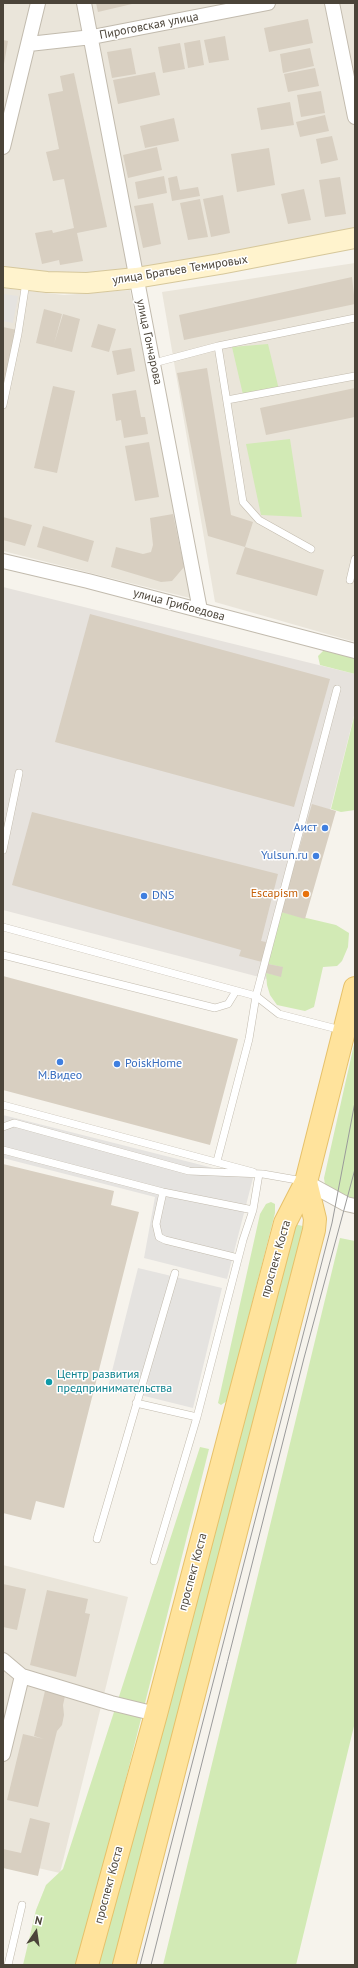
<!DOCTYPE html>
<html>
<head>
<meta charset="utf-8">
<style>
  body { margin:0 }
  #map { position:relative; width:358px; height:1968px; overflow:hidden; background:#f6f3ec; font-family:"PT Sans",sans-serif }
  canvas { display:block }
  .frame { position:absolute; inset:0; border:4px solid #4b4439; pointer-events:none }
  .north { position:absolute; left:16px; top:1912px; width:40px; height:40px; -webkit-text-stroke:3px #fff; paint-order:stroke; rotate:13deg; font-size:11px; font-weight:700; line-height:16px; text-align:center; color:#4b4439 }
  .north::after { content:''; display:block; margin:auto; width:14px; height:18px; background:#4b4439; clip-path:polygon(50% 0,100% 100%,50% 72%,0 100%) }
</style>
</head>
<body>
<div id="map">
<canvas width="358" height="1968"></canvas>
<div class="frame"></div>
<div class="north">N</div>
</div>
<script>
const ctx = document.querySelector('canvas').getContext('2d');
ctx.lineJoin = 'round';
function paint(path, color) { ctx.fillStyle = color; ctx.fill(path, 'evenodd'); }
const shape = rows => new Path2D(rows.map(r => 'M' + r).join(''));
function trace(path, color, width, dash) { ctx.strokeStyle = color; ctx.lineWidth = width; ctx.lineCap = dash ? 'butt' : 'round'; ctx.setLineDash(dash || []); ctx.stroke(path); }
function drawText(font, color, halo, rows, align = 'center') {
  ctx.font = font + ' "PT Sans",sans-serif'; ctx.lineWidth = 3; ctx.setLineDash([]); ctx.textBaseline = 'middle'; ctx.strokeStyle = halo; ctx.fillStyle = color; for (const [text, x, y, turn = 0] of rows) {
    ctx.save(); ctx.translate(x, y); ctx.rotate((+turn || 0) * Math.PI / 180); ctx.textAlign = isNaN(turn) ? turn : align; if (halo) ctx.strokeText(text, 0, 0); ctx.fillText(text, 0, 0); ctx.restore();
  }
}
paint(shape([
  [3,3,355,3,355,238,136,278,3,277],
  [355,263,355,642,215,602,162,292],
  [3,288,64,295,130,290,194,599,3,551],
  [3,1565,128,1597,60,1873,3,1860]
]), '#eae5da');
paint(shape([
  [3,587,355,674,355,712,286,984,3,910]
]), '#e6e2dd');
paint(shape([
  [268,344,280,394,244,399,232,347],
  [290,439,302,517,261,515,246,444],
  [324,650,333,651,355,657,355,674,320,665,318,656],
  [355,713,355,810,341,812,331,809],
  [281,912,336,925,349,933,348,947,342,961,337,966,323,967,314,1007,305,1011,277,1005,270,995,267,985,266,973,280,976,282,967,268,964],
  [355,1040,355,1202,325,1185,324,1178],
  [271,1202,275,1204,275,1213,227,1401,221,1405,218,1403,260,1214,266,1204],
  [294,1224,307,1227,116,1965,95,1965],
  [340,1238,355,1241,355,1722,296,1965,163,1965],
  [200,1447,209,1449,79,1965,23,1965,36,1910,46,1885,63,1869]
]), '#d2eab5');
paint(shape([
  [3,294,18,296,13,323,3,321],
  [3,1115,253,1178,227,1279,144,1258,155,1197,3,1158],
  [138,1268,222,1288,193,1408,108,1387]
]), '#e5e3e0');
paint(shape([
  [96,3,132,3,132,4,98,12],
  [308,19,313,43,269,52,264,28],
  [225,36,229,60,209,63,204,40],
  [3,40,8,41,4,64,3,63],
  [200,40,204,65,188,68,184,43],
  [180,43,185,69,163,73,158,47],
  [131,48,136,74,112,78,107,52],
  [310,48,314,66,283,73,280,54],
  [315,68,319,86,288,92,284,74],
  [155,72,160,95,118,104,113,80],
  [74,73,107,227,77,233,83,261,60,265,59,260,42,264,35,233,52,230,53,233,74,228,64,179,53,181,46,152,59,149,48,94,63,91,60,76],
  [321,91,325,113,301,117,297,95],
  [290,102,294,125,261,130,257,108],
  [325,115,329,131,300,137,296,122],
  [174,118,179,141,145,148,140,126],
  [332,136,338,160,321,164,316,139],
  [157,147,162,170,128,178,123,155],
  [269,148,275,185,237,192,231,154],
  [164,176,167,193,138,199,135,182],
  [177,176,180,190,198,187,200,196,172,201,168,178],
  [340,177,346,214,325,217,319,180],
  [304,189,311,220,288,224,281,194],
  [223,195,230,233,211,237,203,199],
  [200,199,208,237,188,240,180,203],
  [153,203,161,244,143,248,134,206],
  [352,277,355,304,184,340,179,315],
  [44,309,62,314,54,344,63,314,80,319,72,352,36,343],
  [98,324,116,329,109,352,91,347],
  [3,327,17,330,4,383,3,383],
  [131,348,135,371,117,375,112,351],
  [207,368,231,515,253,522,245,547,208,536,177,373],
  [53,386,75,391,57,473,34,468],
  [355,388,355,417,266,435,260,408],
  [136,390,141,417,145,417,148,434,124,438,121,420,116,421,112,394],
  [149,442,159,497,135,501,125,446],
  [173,514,184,567,172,581,161,582,111,567,116,547,143,554,151,552,153,545,150,518],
  [3,517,32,525,25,546,3,540],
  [43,526,94,541,88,562,37,547],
  [245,547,324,570,317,596,236,574],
  [90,614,330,679,294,807,55,742],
  [312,804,336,811,305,919,281,912],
  [32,812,278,874,261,941,266,942,262,962,239,956,241,950,12,885],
  [268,964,283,967,281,977,266,973],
  [3,976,238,1039,210,1145,3,1090],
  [3,1164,114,1191,111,1205,139,1212,64,1508,36,1501,31,1520,3,1513],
  [3,1584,26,1589,17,1630,3,1627],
  [47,1590,88,1599,85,1613,90,1614,76,1677,30,1665],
  [45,1691,65,1696,63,1705,64,1715,62,1725,57,1731,38,1807,7,1800,23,1734,44,1739,34,1736],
  [30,1818,50,1823,38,1876,3,1868,3,1849,21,1853]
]), '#d8cfc1');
const lane = shape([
  [218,346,243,502,259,520,311,549],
  [154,363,218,346,355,318],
  [227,400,355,376],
  [3,405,18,334,26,282],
  [350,580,355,559],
  [3,850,19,773],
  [3,927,256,996,279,1014,341,1030],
  [3,955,215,1008,228,1004,236,991],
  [3,1105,253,1172],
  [3,1127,14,1123,189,1171,263,1174,303,1181],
  [3,1150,163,1192,253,1210],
  [217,1161,249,1039,256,996,337,689],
  [163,1192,156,1224,159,1237,165,1240,238,1258],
  [136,1403,197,1417],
  [97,1539,175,1273],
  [154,1561,197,1417,243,1240,253,1210,259,1174],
  [8,1965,22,1905]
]);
const street = shape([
  [84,3,200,610],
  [332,3,355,117],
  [29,44,92,37,268,3],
  [3,147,38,3],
  [3,561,88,581,355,651],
  [306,1182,346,1204,355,1206],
  [3,1660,22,1676,111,1703,156,1714],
  [3,1754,22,1676]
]);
const secondary = shape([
  [3,277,47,282,87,283,136,278,220,264,355,238]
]);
const primary = shape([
  [87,1965,156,1714,285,1223,306,1182,355,988],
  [124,1965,314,1230,315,1219,306,1182]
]);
trace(lane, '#c2bbae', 8);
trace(street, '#c2bbae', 16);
trace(secondary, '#d6c79b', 22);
trace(primary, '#e6c16a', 24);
trace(lane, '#fff', 7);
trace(street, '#fff', 14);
trace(secondary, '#fff3cd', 20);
trace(primary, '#ffe39c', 22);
trace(shape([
  [140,1965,332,1223,355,1102],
  [151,1965,304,1358,355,1169]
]), '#9a9a9a', 1);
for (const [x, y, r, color] of [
  [325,828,4,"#3f7fe0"],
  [316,856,4,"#3f7fe0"],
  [306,894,4,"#e8710a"],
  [144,896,4,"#3f7fe0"],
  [60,1062,4,"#3f7fe0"],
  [117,1064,4,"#3f7fe0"],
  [49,1382,4,"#0f9aa8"]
]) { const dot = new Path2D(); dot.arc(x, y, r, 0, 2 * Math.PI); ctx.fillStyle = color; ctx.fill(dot); trace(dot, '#fff', 1.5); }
drawText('12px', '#4b4439', '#fff', [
  ["Пироговская улица",149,26,-11],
  ["улица Братьев Темировых",180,270,-9],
  ["улица Гончарова",149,342,78],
  ["улица Грибоедова",179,605,15],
  ["проспект Коста",276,1259,-74],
  ["проспект Коста",193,1572,-75],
  ["проспект Коста",109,1885,-75]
]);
drawText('12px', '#366cbe', '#fff', [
  ["Аист",317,828],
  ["Yulsun.ru",308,856],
  ["DNS",152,896,"left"],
  ["PoiskHome",125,1064,"left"],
  ["M.Видео",60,1076,"center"]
], 'right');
drawText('12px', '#c56008', '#fff', [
  ["Escapism",298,894]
], 'right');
drawText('12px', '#0d838f', '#fff', [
  ["Центр развития",57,1375],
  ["предпринимательства",57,1389]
], 'left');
</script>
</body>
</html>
